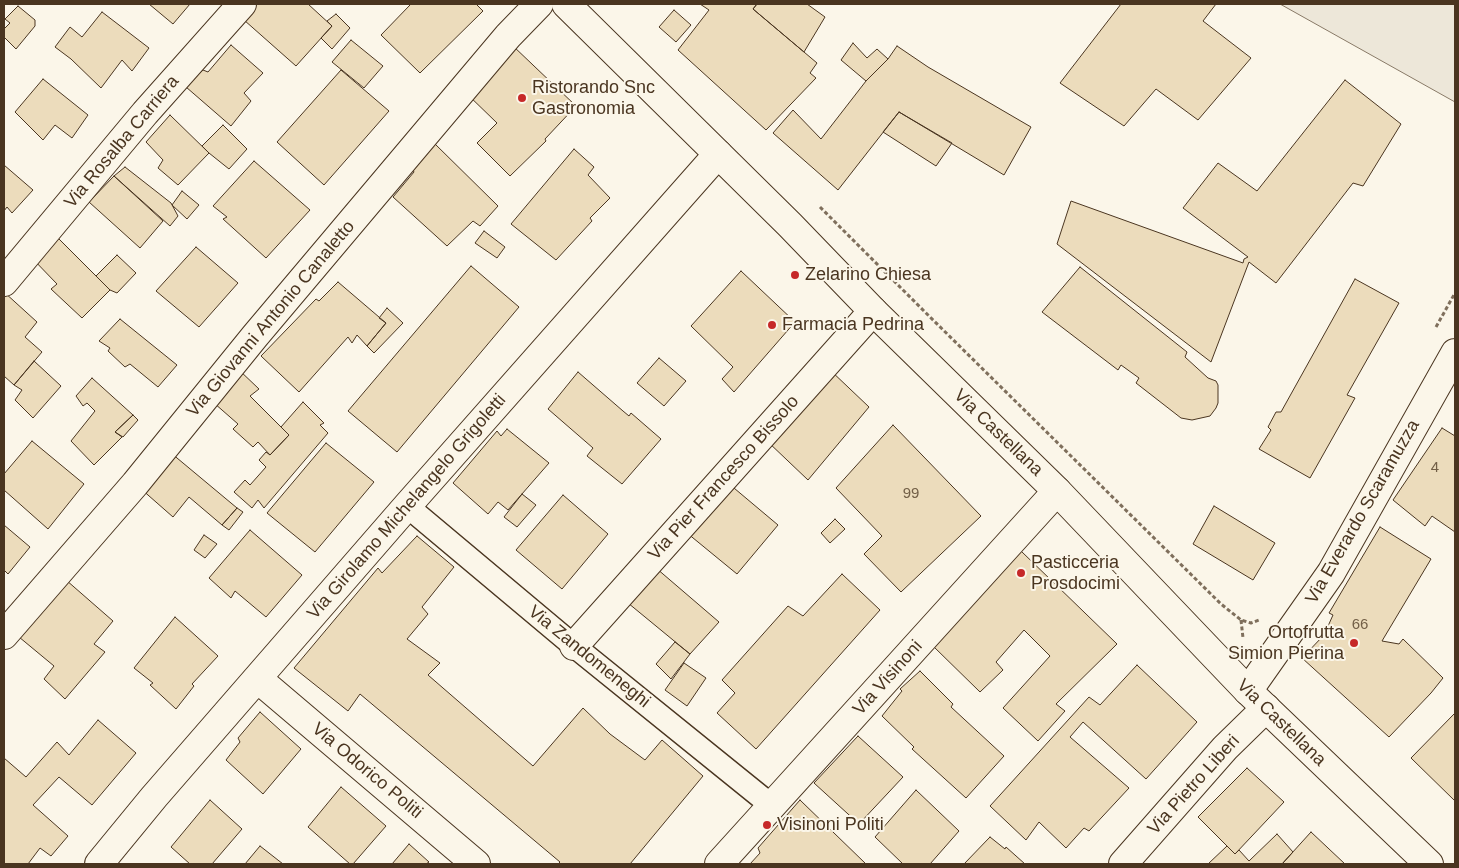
<!DOCTYPE html>
<html>
<head>
<meta charset="utf-8">
<style>
  body { margin:0 }
  #map { position:relative; width:1459px; height:868px; overflow:hidden; background:#fbf6e9; font-family:Helvetica,sans-serif }
  canvas { display:block }
  .frame { position:absolute; inset:0; border:5px solid #4a3520; pointer-events:none }
</style>
</head>
<body>
<div id="map">
<canvas width="1459" height="868"></canvas>
<div class="frame"></div>
</div>
<script>
const ctx = document.querySelector('canvas').getContext('2d');
ctx.lineJoin = 'round';
function paint(path, color) { ctx.fillStyle = color; ctx.fill(path, 'evenodd'); }
const shape = rows => new Path2D(rows.map(r => 'M' + r).join(''));
function trace(path, color, width, dash) { ctx.strokeStyle = color; ctx.lineWidth = width; ctx.lineCap = dash ? 'butt' : 'round'; ctx.setLineDash(dash || []); ctx.stroke(path); }
function drawText(font, color, halo, rows, align = 'center') {
  ctx.font = font + ' Helvetica,sans-serif'; ctx.lineWidth = 4; ctx.setLineDash([]); ctx.textBaseline = 'middle'; ctx.strokeStyle = halo; ctx.fillStyle = color; for (const [text, x, y, turn = 0] of rows) {
    ctx.save(); ctx.translate(x, y); ctx.rotate((+turn || 0) * Math.PI / 180); ctx.textAlign = isNaN(turn) ? turn : align; if (halo) ctx.strokeText(text, 0, 0); ctx.fillText(text, 0, 0); ctx.restore();
  }
}
const parking = shape([
  [1280,4,1455,4,1455,102,1280,4]
]);
paint(parking, '#ede7d9');
trace(parking, '#887966', 1);
const building = shape([
  [149,4,190,4,173,24,149,4],
  [257,4,308,4,332,26,296,66,244,20,257,4],
  [409,4,476,4,483,11,420,73,381,35,410,5,409,4],
  [700,4,757,4,753,9,817,63,810,73,816,78,766,130,678,50,709,10,700,4],
  [757,4,807,4,825,17,804,52,753,9,757,4],
  [1121,4,1216,4,1203,21,1251,58,1198,120,1156,89,1124,126,1060,83,1121,4],
  [18,6,35,20,35,26,16,49,4,37,4,29,10,23,5,19,18,6],
  [674,10,691,25,676,42,659,27,674,10],
  [102,12,149,48,132,71,122,60,101,88,71,59,55,47,70,27,82,37,102,12],
  [336,14,350,28,332,49,321,38,332,26,327,21,336,14],
  [351,40,383,66,364,88,332,62,351,40],
  [853,43,867,58,877,49,888,59,866,81,841,60,853,43],
  [231,45,263,73,244,93,251,101,231,126,186,87,203,70,208,72,231,45],
  [512,45,576,106,545,139,546,141,510,176,477,143,497,123,465,92,512,45],
  [897,46,928,67,1031,127,1004,175,899,112,838,190,773,133,793,110,821,139,866,81,888,59,897,46],
  [341,70,389,111,324,185,277,142,341,70],
  [43,79,88,115,72,138,55,125,43,140,15,112,43,79],
  [1345,80,1401,124,1363,186,1353,183,1276,283,1249,262,1211,362,1057,244,1071,201,1243,263,1244,259,1248,257,1183,208,1218,163,1257,191,1345,80],
  [899,112,952,143,936,166,883,132,899,112],
  [170,115,209,153,178,185,158,168,163,160,146,142,170,115],
  [223,125,247,149,229,169,209,153,202,146,223,125],
  [433,142,498,206,480,226,473,221,447,246,393,197,414,172,410,164,433,142],
  [574,149,594,167,588,175,610,198,590,218,592,221,556,260,511,224,574,149],
  [254,161,310,210,266,258,223,219,227,217,213,206,254,161],
  [4,165,33,190,12,213,7,207,4,211,4,165],
  [125,167,171,203,178,216,170,226,114,176,125,167],
  [114,176,163,221,140,248,89,202,114,176],
  [182,191,199,205,187,219,172,205,182,191],
  [484,231,505,247,497,258,475,243,484,231],
  [54,234,110,290,82,318,51,289,57,284,30,256,54,234],
  [196,247,238,283,199,327,156,291,196,247],
  [117,255,136,273,117,293,110,290,96,276,117,255],
  [471,266,519,307,397,452,348,411,471,266],
  [1080,267,1187,352,1185,357,1208,378,1216,381,1218,385,1218,403,1216,408,1210,416,1192,420,1181,418,1136,383,1139,378,1121,365,1118,370,1042,312,1080,267],
  [741,271,795,322,734,392,722,379,733,367,691,326,741,271],
  [1355,279,1399,303,1347,395,1355,398,1310,478,1259,449,1271,430,1268,427,1276,412,1281,412,1355,279],
  [338,282,386,323,367,346,357,335,352,343,348,337,299,392,261,356,316,299,319,301,338,282],
  [4,292,37,322,25,337,42,352,14,385,4,376,4,292],
  [387,308,403,323,374,353,367,346,386,323,379,318,387,308],
  [120,319,177,365,158,387,130,364,125,367,108,351,110,348,99,341,120,319],
  [659,358,686,381,664,406,637,383,659,358],
  [34,361,61,386,33,418,15,400,22,390,14,385,34,361],
  [238,369,259,389,250,396,289,435,270,455,258,442,253,447,233,429,238,424,214,403,238,369],
  [829,369,869,407,808,480,767,441,829,369],
  [578,372,623,411,629,416,631,413,661,439,622,484,587,456,593,448,548,409,578,372],
  [92,378,133,415,115,432,122,437,94,465,71,441,95,411,87,403,83,406,76,396,92,378],
  [303,402,324,423,320,425,328,433,264,508,258,500,252,508,234,492,245,480,250,485,266,467,259,460,266,452,270,455,289,435,281,427,303,402],
  [133,415,138,420,123,437,115,432,133,415],
  [893,425,981,516,901,592,864,554,882,536,836,488,893,425],
  [1442,428,1455,436,1455,532,1432,516,1425,526,1393,500,1442,428],
  [507,429,549,463,508,510,498,502,488,514,453,483,497,431,501,436,507,429],
  [32,441,84,484,48,529,4,490,4,474,32,441],
  [326,443,374,482,315,552,267,513,326,443],
  [171,453,237,508,222,525,189,497,173,517,140,488,171,453],
  [728,483,778,525,737,574,687,533,728,483],
  [522,494,536,505,517,527,504,517,522,494],
  [563,495,608,534,562,589,516,550,563,495],
  [1214,506,1275,543,1253,580,1193,544,1214,506],
  [237,508,243,512,229,530,222,525,237,508],
  [835,519,845,529,830,543,821,533,835,519],
  [4,525,30,547,8,574,4,570,4,525],
  [1380,527,1431,559,1382,641,1399,644,1403,639,1443,678,1431,693,1389,737,1302,658,1324,635,1333,615,1329,613,1380,527],
  [250,530,302,575,266,617,235,591,231,598,209,578,250,530],
  [204,535,217,544,205,558,194,550,204,535],
  [417,536,454,567,422,607,428,614,407,639,440,663,428,675,533,766,583,708,610,734,645,760,662,740,703,776,630,864,558,864,560,862,360,694,348,711,294,668,378,568,382,573,417,536],
  [1021,551,1117,644,1056,704,1065,711,1038,741,1003,708,1050,656,1024,630,996,662,1003,670,980,692,933,646,1021,551],
  [656,568,719,622,690,654,628,603,656,568],
  [842,574,880,610,756,749,717,713,735,693,722,680,788,606,803,616,842,574],
  [66,580,113,621,94,644,105,652,65,699,44,679,54,666,19,637,66,580],
  [175,617,218,656,192,684,194,686,176,709,150,685,153,683,134,668,175,617],
  [675,642,690,654,671,679,656,664,675,642],
  [684,663,706,678,687,706,665,690,684,663],
  [1137,665,1197,722,1146,779,1083,722,1070,737,1129,788,1089,831,1084,828,1066,848,1039,822,1026,840,990,806,1089,697,1100,705,1137,665],
  [920,671,953,704,951,707,1004,756,966,798,912,749,914,747,882,716,902,691,900,689,920,671],
  [260,712,301,749,263,794,226,760,240,742,238,738,260,712],
  [1455,713,1455,801,1411,758,1455,713],
  [98,720,136,753,92,805,59,777,33,805,68,836,51,856,40,848,28,864,4,864,4,758,26,777,57,742,69,755,98,720],
  [858,736,903,777,859,824,814,783,858,736],
  [1247,768,1284,802,1235,854,1198,817,1247,768],
  [341,787,386,826,353,864,350,864,308,827,341,787],
  [916,790,959,831,930,864,903,864,875,837,916,790],
  [210,800,242,829,212,864,190,864,171,847,210,800],
  [800,800,866,864,750,864,760,853,758,848,800,800],
  [1311,832,1345,864,1282,864,1311,832],
  [1277,834,1293,852,1282,864,1208,864,1227,846,1235,854,1239,850,1249,861,1277,834],
  [990,837,1005,849,1006,847,1025,864,964,864,990,837],
  [409,844,429,862,426,864,392,864,409,844],
  [260,846,283,864,245,864,260,846]
]);
paint(building, '#ecdcbc');
trace(building, '#4a3520', 1);
const pedestrian = shape([
  [407,506,574,646,772,806]
]);
const minor = shape([
  [4,282,145,113,242,4],
  [4,635,135,484,255,336,508,36,539,4],
  [574,646,873,311],
  [258,679,476,864],
  [1248,691,1331,573,1455,353],
  [99,864,154,797,407,506,718,154],
  [719,864,1057,491],
  [1123,864,1225,748,1266,708]
]);
const tertiary = shape([
  [566,4,790,225,873,311,1057,491,1248,691,1429,864]
]);
trace(pedestrian, '#4a3520', 25);
trace(minor, '#4a3520', 30);
trace(tertiary, '#4a3520', 30);
trace(shape([
  [820,207,929,316,1221,604,1241,620,1251,623,1259,620],
  [1436,327,1455,293],
  [1241,620,1243,638]
]), '#7f6f5c', 3, [4, 2.5]);
trace(pedestrian, '#fbf6e9', 22);
trace(minor, '#fbf6e9', 28);
trace(tertiary, '#fbf6e9', 28);
for (const [x, y, r, color] of [
  [522,98,5,"#c62828"],
  [795,275,5,"#c62828"],
  [772,325,5,"#c62828"],
  [1021,573,5,"#c62828"],
  [1354,643,5,"#c62828"],
  [767,825,5,"#c62828"]
]) { const dot = new Path2D(); dot.arc(x, y, r, 0, 2 * Math.PI); ctx.fillStyle = color; ctx.fill(dot); trace(dot, '#fbf6e9', 2); }
drawText('15px', '#725f47', null, [
  ["4",1435,468],
  ["99",911,494],
  ["66",1360,625]
]);
drawText('18px', '#4a3520', '#fbf6e9', [
  ["Ristorando Snc",532,88],
  ["Gastronomia",532,109],
  ["Zelarino Chiesa",805,275],
  ["Farmacia Pedrina",782,325],
  ["Pasticceria",1031,563],
  ["Prosdocimi",1031,584],
  ["Ortofrutta",1344,633,"right"],
  ["Simion Pierina",1344,654,"right"],
  ["Visinoni Politi",777,825]
], 'left');
drawText('18px', '#4a3520', '#fbf6e9', [
  ["Via Rosalba Carriera",122,142,-50],
  ["Via Giovanni Antonio Canaletto",271,319,-50],
  ["Via Castellana",998,433,44],
  ["Via Pier Francesco Bissolo",724,478,-48],
  ["Via Girolamo Michelangelo Grigoletti",407,507,-49],
  ["Via Everardo Scaramuzza",1363,512,-60],
  ["Via Zandomeneghi",589,657,39],
  ["Via Visinoni",888,678,-48],
  ["Via Castellana",1281,723,44],
  ["Via Odorico Politi",367,771,40],
  ["Via Pietro Liberi",1194,785,-48]
]);
</script>
</body>
</html>
